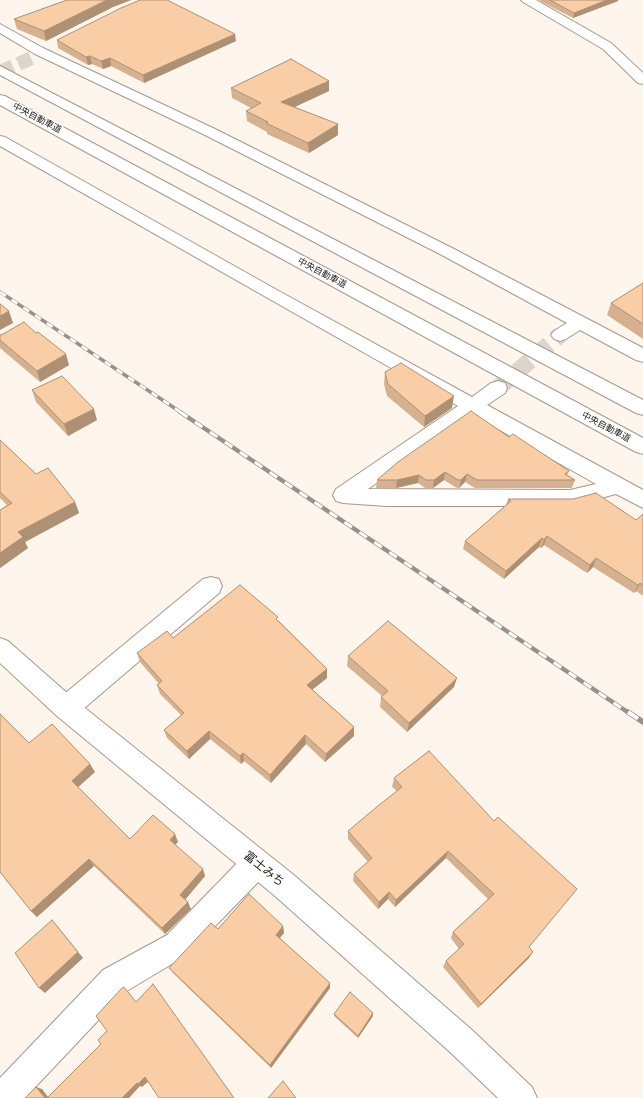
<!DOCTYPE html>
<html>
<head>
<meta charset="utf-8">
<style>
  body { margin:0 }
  canvas { display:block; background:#fef5ec }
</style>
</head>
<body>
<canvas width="643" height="1098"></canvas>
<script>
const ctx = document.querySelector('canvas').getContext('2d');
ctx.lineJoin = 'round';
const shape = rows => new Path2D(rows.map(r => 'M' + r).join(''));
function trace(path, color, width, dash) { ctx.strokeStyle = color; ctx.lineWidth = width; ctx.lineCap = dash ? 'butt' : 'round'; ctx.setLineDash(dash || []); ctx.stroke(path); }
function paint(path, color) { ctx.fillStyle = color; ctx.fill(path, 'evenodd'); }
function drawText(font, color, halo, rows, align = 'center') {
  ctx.font = font + ' Raleway,"Noto Sans JP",sans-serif'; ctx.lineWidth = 3; ctx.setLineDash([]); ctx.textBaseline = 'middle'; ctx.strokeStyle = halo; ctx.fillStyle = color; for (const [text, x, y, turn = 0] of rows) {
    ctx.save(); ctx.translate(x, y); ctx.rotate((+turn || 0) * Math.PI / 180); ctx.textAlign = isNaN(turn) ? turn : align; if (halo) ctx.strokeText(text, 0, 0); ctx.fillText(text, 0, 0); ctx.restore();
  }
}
trace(shape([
  [0,72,34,57]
]), '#ddd4cc', 14, [14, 6]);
trace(shape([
  [498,388,560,335]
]), '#ddd4cc', 17, [17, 8]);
const minor = shape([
  [521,0,536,0,611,43,643,73,643,84,638,83,603,49,523,2,521,0],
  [0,24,43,48,215,129,452,248,643,348,643,362,636,360,580,330,566,339,560,341,554,339,551,335,554,331,567,323,440,254,205,135,35,54,0,33,0,24],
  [0,136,5,137,277,290,472,397,491,383,498,381,505,383,507,388,505,393,487,405,643,490,643,508,616,494,570,506,386,506,343,503,336,501,333,495,336,489,458,406,0,146,0,136],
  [473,415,596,484,570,490,368,489,473,415],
  [211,577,219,579,222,586,219,593,75,716,66,719,57,716,54,708,57,700,203,579,211,577],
  [256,850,266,854,270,864,266,874,187,955,125,992,25,1098,0,1098,0,1078,103,970,167,935,246,854,256,850]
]);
const highway = shape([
  [0,66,643,400,643,415,636,413,0,75,0,66],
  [0,95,5,96,643,438,643,454,636,452,0,105,0,95],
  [0,638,8,641,75,700,295,876,472,1030,532,1087,537,1098,498,1098,450,1052,275,896,57,716,0,663,0,638]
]);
trace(minor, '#a4998f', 2);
trace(highway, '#a4998f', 2);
paint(minor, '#fff');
paint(highway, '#fff');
const railFar2 = shape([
  [0,292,182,413]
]);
const railFar1 = shape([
  [180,412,629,713]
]);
const rail = shape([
  [628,712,643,722]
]);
trace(railFar2, '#98918a', 3.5);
trace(railFar1, '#98918a', 4.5);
trace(rail, '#98918a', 5.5);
trace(railFar2, '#fff', 2.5, [7]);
trace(railFar1, '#fff', 3, [9]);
trace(rail, '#fff', 4, [12]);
paint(shape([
  [67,0,131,0,113,7,46,41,17,29,14,19],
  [540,0,618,0,618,1,573,18,540,1],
  [57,40,236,41,144,83,111,66,103,69,92,64,88,65,58,48],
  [329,81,329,91,294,107,338,124,338,135,309,153,267,134,267,132,247,121,246,111,251,108,232,98,231,88],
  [643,283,643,339,607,315,611,303],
  [0,335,69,365,40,382,0,348],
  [385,372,452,408,424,427,387,396,384,384],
  [32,390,97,420,68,436,36,402],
  [509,437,569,471,567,475,575,480,572,488,475,488,465,482,459,488,457,488,444,480,433,488,425,488,418,483,396,488,376,488,377,480],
  [0,440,36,474,75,502,79,513,25,542,28,548,0,568,0,510,7,505,0,498],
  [508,499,636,520,643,514,643,596,636,591,634,593,593,567,587,573,544,545,541,548,539,547,504,579,463,549,465,541,506,505],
  [278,620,327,669,327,678,312,689,354,727,354,736,325,762,306,744,271,783,244,761,241,764,210,739,189,759,167,738,164,730,181,715,160,694,157,685,159,684,140,662,137,653,173,638],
  [348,656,454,687,407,732,380,707,381,697,382,696,347,666],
  [29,743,95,772,78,787,130,839,178,842,175,845,205,876,185,900,191,909,165,934,94,866,37,917,31,911],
  [429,751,529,947,529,958,478,1008,443,967,446,961,459,949,451,938,453,932,488,899,446,858,395,907,388,899,378,909,353,881,354,874,368,862,348,839,348,831,397,791,392,787,394,778],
  [283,926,284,933,280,938,330,988,271,1068,173,973,169,968,218,929],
  [373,1013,373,1016,358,1038,334,1016,334,1014]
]), '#d6b18f');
paint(shape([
  [107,0,131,0,113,7,46,41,44,31],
  [607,0,618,0,618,1,573,18,574,13],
  [235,34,236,41,144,83,143,75],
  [90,56,92,64,88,65,86,57],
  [110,58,111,66,103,69,101,61],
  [329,81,329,91,282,113,281,102],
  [338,124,338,135,309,153,308,143],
  [9,311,13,323,0,330,0,316],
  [66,354,69,365,40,382,37,371],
  [454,396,452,408,424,427,425,416],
  [94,409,97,420,68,436,64,424],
  [445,472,444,480,433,488,434,480],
  [467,474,465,482,459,488,461,480],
  [419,475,418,483,396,488,397,480],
  [75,502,79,513,25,542,28,548,0,568,0,553,18,532],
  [547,536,544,545,541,548,544,540],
  [542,538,539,547,504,579,506,571],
  [596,558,593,567,587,573,590,565],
  [640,583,636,591,634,593,638,585],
  [327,669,327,678,307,694,307,685],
  [457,678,454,687,407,732,409,723],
  [354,727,354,736,325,762,326,754],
  [209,731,210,739,189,759,187,751],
  [305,735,306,744,271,783,270,775],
  [243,753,244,761,241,764,240,756],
  [90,764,95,772,76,789,72,781],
  [175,834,178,842,173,847,170,840],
  [448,851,446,858,395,907,396,900],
  [89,859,94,866,37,917,31,911],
  [203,869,205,876,183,902,180,895],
  [389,892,388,899,378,909,379,902],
  [188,902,191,909,165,934,162,928],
  [52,920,58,927,83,958,45,993,39,988],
  [283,926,284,933,277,941,276,935],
  [533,952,529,958,478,1008,481,1004],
  [330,983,330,988,271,1068,270,1065],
  [373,1013,373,1016,358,1038,358,1036],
  [145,1077,149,1081,142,1087,140,1086,129,1098,122,1098,137,1083],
  [36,1087,42,1089,49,1098,45,1098]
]), '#ae9074');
const building = shape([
  [67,0,107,0,44,31,14,19,67,0],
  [140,0,167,0,235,34,143,75,110,58,101,61,90,56,86,57,57,40,121,8,140,0],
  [550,0,607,0,574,13,550,0],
  [291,59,329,81,281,102,338,124,308,143,266,123,268,122,246,111,261,103,231,88,291,59],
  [643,283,643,324,611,303,643,283],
  [0,304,9,311,0,316,0,304],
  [24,322,36,333,38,332,66,354,37,371,0,340,0,335,3,334,24,322],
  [401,363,454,396,425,416,388,384,385,372,401,363],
  [62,376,94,409,64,424,32,390,62,376],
  [471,411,509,437,513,434,569,471,565,474,575,480,477,480,467,474,461,480,458,480,445,472,434,480,426,480,419,475,397,480,377,480,398,462,471,411],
  [0,440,36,474,48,468,75,502,18,532,23,537,0,553,0,510,12,503,0,492,0,440],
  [596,493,636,520,643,514,643,585,640,583,638,585,596,558,590,565,547,536,544,540,542,538,506,571,465,541,511,501,508,499,573,499,596,493],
  [240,585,278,617,276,619,327,669,307,685,354,727,326,754,305,735,270,775,243,753,240,756,209,731,187,751,164,730,184,713,157,685,162,681,137,653,167,631,173,638,240,585],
  [388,621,457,678,409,723,381,697,388,691,348,656,388,621],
  [0,714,29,743,52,724,90,764,72,781,130,839,153,815,175,834,170,840,203,869,180,895,188,902,162,928,89,859,31,911,0,872,0,714],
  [429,751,494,821,498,817,577,889,529,947,533,952,481,1004,446,961,464,944,453,932,494,894,448,851,396,900,389,892,379,902,354,874,372,858,348,831,379,805,402,787,394,778,429,751],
  [249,894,283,926,276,935,330,983,270,1065,169,968,211,923,218,929,249,894],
  [52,920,78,952,39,988,15,953,52,920],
  [153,984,234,1098,159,1098,145,1077,138,1084,137,1083,122,1098,47,1098,101,1044,98,1040,107,1031,96,1016,122,988,124,987,136,1002,153,984],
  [350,992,373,1013,358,1036,334,1014,350,992],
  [283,1081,296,1098,268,1098,283,1081],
  [36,1087,45,1098,25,1098,36,1087]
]);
paint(building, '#f9cea6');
trace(building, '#ae9074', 1);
drawText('9px', '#1f1b17', '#fff', [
  ["中央自動車道",37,118,28],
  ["中央自動車道",322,273,28],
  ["中央自動車道",606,427,28]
]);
drawText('12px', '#1f1b17', '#fff', [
  ["富士みち",264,869,39]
]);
</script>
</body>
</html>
